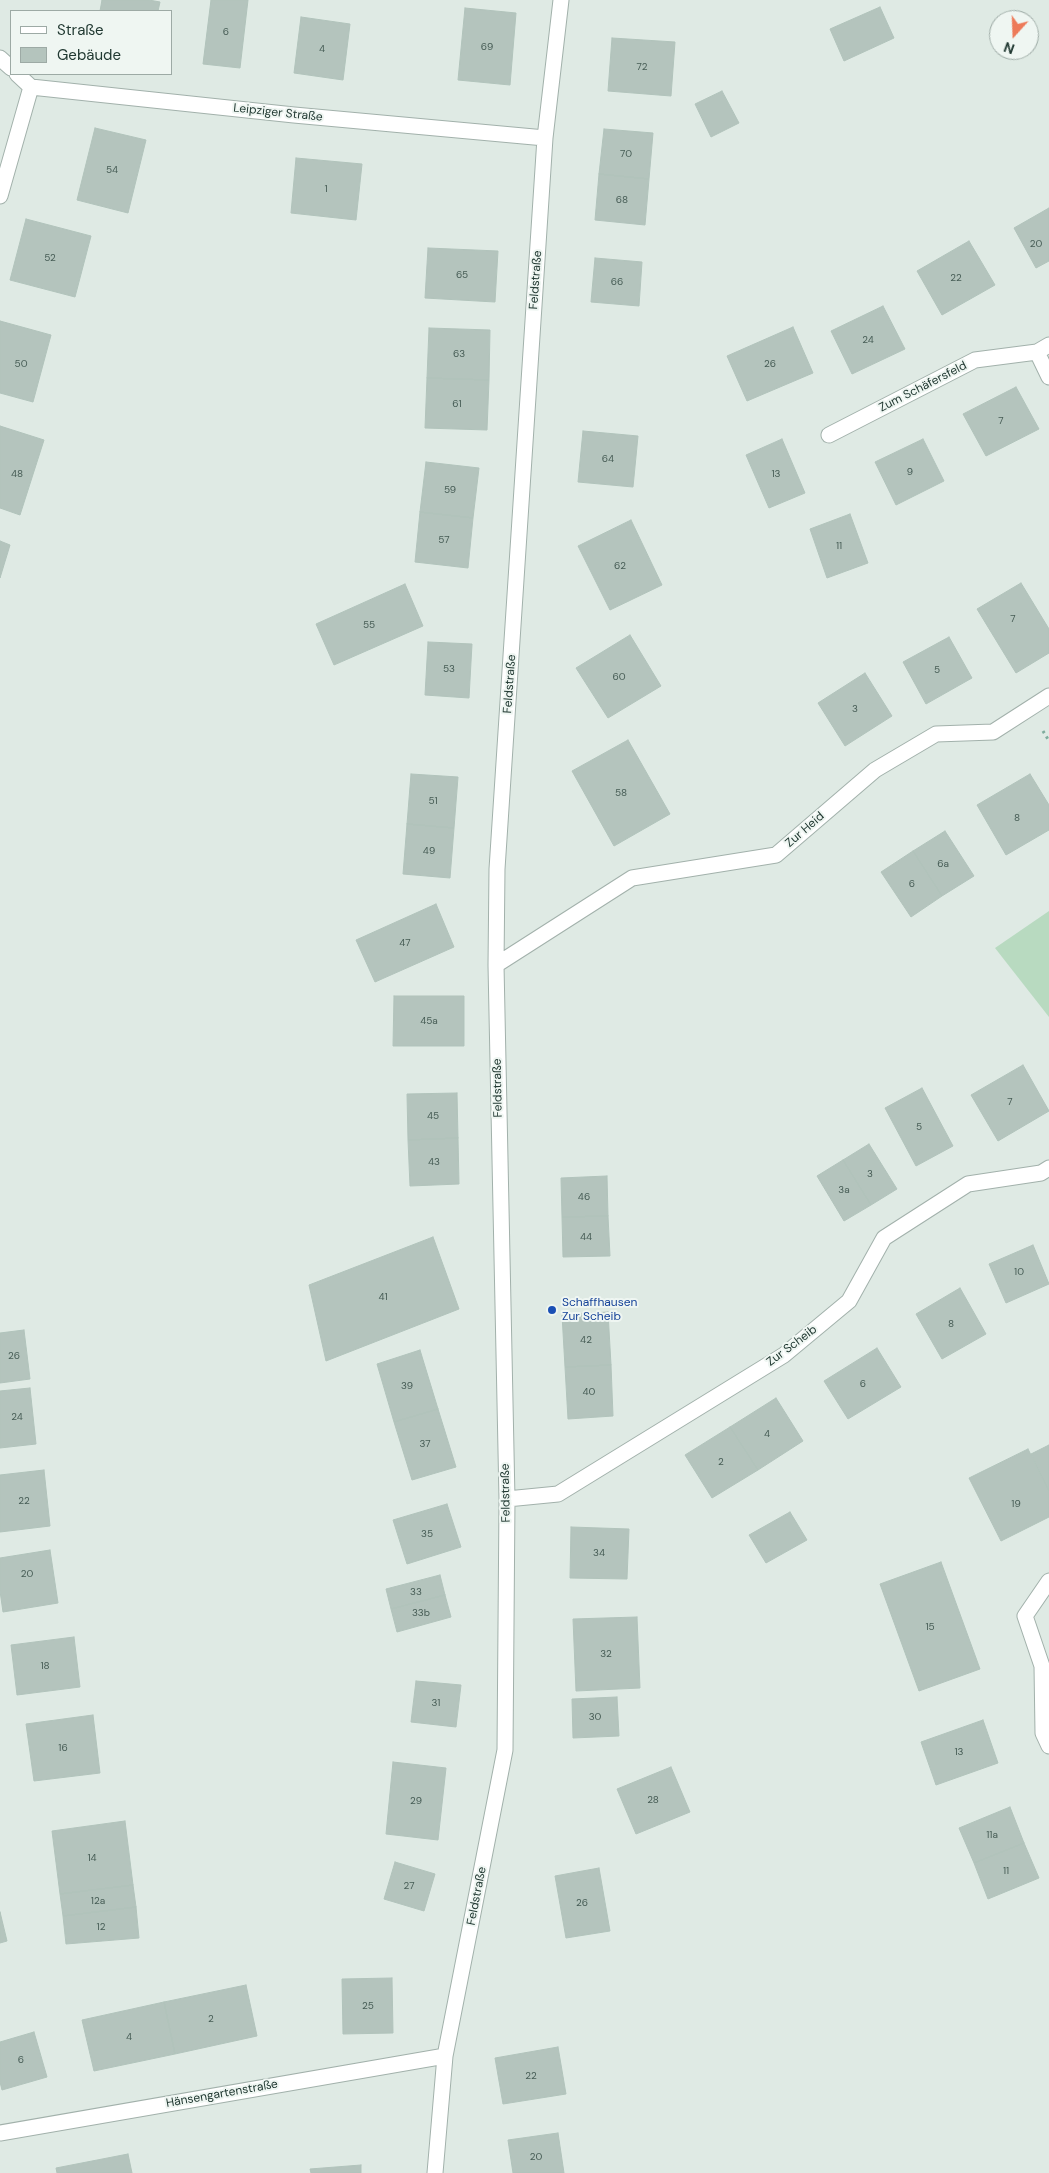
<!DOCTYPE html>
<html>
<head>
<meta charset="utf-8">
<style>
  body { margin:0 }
  #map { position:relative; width:1049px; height:2173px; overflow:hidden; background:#dfeae4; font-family:"DM Sans",sans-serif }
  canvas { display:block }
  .legend { position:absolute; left:10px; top:10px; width:162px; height:65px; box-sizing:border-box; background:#eff6f2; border:1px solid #9daaa5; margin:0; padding:6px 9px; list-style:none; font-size:15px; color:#213932 }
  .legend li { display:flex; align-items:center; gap:10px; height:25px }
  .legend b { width:25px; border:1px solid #9daaa5 }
  .north { position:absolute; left:989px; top:10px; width:50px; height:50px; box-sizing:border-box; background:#eff6f2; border:1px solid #9daaa5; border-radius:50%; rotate:200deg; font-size:14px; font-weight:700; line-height:20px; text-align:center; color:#213932 }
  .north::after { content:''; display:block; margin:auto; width:18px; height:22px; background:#ed7a59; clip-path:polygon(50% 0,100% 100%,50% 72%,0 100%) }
</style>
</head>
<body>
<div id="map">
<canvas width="1049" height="2173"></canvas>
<ul class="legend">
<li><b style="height:6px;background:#fff"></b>Straße</li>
<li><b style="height:14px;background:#b4c4bd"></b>Gebäude</li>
</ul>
<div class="north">N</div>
</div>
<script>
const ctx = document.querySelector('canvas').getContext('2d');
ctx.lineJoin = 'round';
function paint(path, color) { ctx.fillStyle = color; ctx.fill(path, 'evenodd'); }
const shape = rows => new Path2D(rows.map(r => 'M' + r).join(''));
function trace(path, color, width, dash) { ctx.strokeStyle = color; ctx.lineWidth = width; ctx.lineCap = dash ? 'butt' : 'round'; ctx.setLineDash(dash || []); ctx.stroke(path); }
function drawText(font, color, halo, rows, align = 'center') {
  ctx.font = font + ' "DM Sans",sans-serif'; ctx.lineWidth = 4; ctx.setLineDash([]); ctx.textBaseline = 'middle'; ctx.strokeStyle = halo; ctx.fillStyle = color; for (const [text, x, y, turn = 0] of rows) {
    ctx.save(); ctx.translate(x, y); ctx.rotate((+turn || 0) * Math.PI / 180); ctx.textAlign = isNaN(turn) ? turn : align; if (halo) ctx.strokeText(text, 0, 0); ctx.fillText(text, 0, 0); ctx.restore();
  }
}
paint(shape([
  [1049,911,1049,1017,995,948]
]), '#b8dac0');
const building = shape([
  [102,0,149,0,160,2,158,11,100,11,102,0],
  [211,0,248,0,240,68,203,64,211,0],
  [880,7,894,38,844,61,830,29,880,7],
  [465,8,516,13,510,85,458,80,465,8],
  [301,17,350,24,343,80,294,73,301,17],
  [612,38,675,42,671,96,608,91,612,38],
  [722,91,739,123,711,137,695,104,722,91],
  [95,128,146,140,128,213,77,200,95,128],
  [604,129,653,133,649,179,599,174,604,129],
  [296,158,362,164,356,220,291,213,296,158],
  [599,174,649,179,645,225,595,220,599,174],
  [1049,208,1049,261,1036,268,1014,228,1049,208],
  [26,219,91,236,75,297,10,280,26,219],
  [969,241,995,285,942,315,917,271,969,241],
  [428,248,498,251,495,302,425,298,428,248],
  [595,258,642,262,639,306,591,302,595,258],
  [883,306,905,349,852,374,831,331,883,306],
  [0,321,51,335,33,402,0,393,0,321],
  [793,327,813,373,747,401,727,356,793,327],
  [429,328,490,330,489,380,427,378,429,328],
  [427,378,489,380,487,430,425,428,427,378],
  [1016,387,1039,429,986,456,963,414,1016,387],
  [0,426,44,440,20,515,0,508,0,426],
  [583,431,638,436,633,487,578,482,583,431],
  [782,439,805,493,769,508,746,455,782,439],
  [923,439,944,481,896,505,875,462,923,439],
  [426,462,479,468,473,518,420,512,426,462],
  [420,512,473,518,468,568,415,562,420,512],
  [850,514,868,563,827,578,810,529,850,514],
  [631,520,662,585,610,610,578,546,631,520],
  [0,541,10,545,0,578,0,541],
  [1021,583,1049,629,1049,653,1016,673,977,609,1021,583],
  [405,584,423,626,334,665,316,624,405,584],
  [630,635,661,686,608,718,576,668,630,635],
  [949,637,972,678,926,704,903,662,949,637],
  [428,642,472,644,469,698,425,695,428,642],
  [865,673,892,716,845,746,818,703,865,673],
  [628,740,670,814,614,846,572,771,628,740],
  [411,774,458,777,454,828,407,824,411,774],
  [1030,774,1049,805,1049,830,1006,855,977,805,1030,774],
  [407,824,454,828,450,878,403,874,407,824],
  [945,831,974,876,942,896,913,851,945,831],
  [913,851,942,896,911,917,881,872,913,851],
  [436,904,454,947,375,982,356,940,436,904],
  [394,996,464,996,464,1046,393,1046,394,996],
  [1023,1065,1049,1111,998,1141,971,1095,1023,1065],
  [922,1088,953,1146,916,1166,885,1108,922,1088],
  [457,1093,458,1138,408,1140,407,1094,457,1093],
  [458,1138,459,1184,410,1186,408,1140,458,1138],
  [869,1144,897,1189,871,1205,843,1160,869,1144],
  [843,1160,871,1205,844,1221,817,1176,843,1160],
  [607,1176,608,1216,562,1217,561,1178,607,1176],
  [608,1216,610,1256,563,1257,562,1217,608,1216],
  [433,1237,459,1309,326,1361,309,1285,433,1237],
  [1033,1245,1049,1284,1006,1303,989,1264,1033,1245],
  [960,1288,986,1334,942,1359,916,1314,960,1288],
  [608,1312,611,1365,565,1367,562,1315,608,1312],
  [24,1330,30,1379,0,1383,0,1333,24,1330],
  [877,1348,901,1387,848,1419,824,1381,877,1348],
  [420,1350,438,1409,394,1422,377,1364,420,1350],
  [611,1365,613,1416,568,1419,565,1367,611,1365],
  [30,1388,36,1444,0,1448,0,1391,30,1388],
  [776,1398,803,1441,758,1470,730,1427,776,1398],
  [438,1409,456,1467,412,1480,394,1422,438,1409],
  [730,1427,758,1470,712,1498,685,1455,730,1427],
  [1049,1445,1049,1491,1031,1454,1049,1445],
  [1028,1449,1049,1491,1049,1517,1001,1541,969,1478,1028,1449],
  [44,1470,50,1526,0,1532,0,1475,44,1470],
  [447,1504,461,1547,407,1564,393,1520,447,1504],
  [790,1512,807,1540,766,1563,749,1535,790,1512],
  [571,1527,629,1529,627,1579,570,1578,571,1527],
  [50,1550,58,1603,3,1612,0,1591,0,1558,50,1550],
  [941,1562,980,1669,919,1691,880,1584,941,1562],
  [440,1575,445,1595,391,1609,386,1589,440,1575],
  [445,1595,451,1617,397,1632,391,1609,445,1595],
  [637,1617,640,1688,576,1691,573,1619,637,1617],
  [74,1637,80,1687,17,1695,11,1645,74,1637],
  [416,1681,461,1685,456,1727,411,1722,416,1681],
  [617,1697,619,1736,573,1738,572,1699,617,1697],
  [93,1715,100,1773,34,1781,26,1724,93,1715],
  [983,1720,998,1763,936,1785,921,1742,983,1720],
  [393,1762,446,1768,438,1840,386,1834,393,1762],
  [671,1767,690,1812,636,1834,617,1789,671,1767],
  [1010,1807,1024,1843,974,1863,959,1828,1010,1807],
  [125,1821,133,1885,60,1894,52,1831,125,1821],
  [1024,1843,1039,1878,988,1899,974,1863,1024,1843],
  [395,1862,435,1874,424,1911,384,1899,395,1862],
  [599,1868,610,1931,566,1938,555,1876,599,1868],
  [133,1885,136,1907,63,1916,60,1894,133,1885],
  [136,1907,139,1938,66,1944,63,1916,136,1907],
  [0,1912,7,1941,0,1943,0,1912],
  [392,1978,393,2033,343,2034,342,1979,392,1978],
  [246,1985,257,2036,175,2054,164,2002,246,1985],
  [164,2002,175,2054,94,2071,82,2020,164,2002],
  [34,2032,47,2077,2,2090,0,2082,0,2042,34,2032],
  [558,2047,566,2094,503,2104,495,2058,558,2047],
  [558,2133,564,2173,513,2173,508,2140,558,2133],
  [128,2154,132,2173,57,2173,56,2168,128,2154],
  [361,2165,361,2173,311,2173,310,2169,361,2165]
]);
paint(building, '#b4c4bd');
trace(building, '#b1c3bb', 1);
const street = shape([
  [0,58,11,68],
  [17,74,31,87,294,115,545,138],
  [0,196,31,87],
  [1037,352,1049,377],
  [829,435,975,360,1037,352,1049,345],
  [496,965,632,878,776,855,875,770,936,734,993,732,1049,696],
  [507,1499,558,1494,784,1355,849,1301,884,1238,968,1184,1041,1173,1049,1168],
  [1049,1581,1025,1616,1042,1666,1043,1733,1049,1746],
  [0,2133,445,2056],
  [435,2173,445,2056,505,1750,507,1499,496,965,497,869,545,138,561,0]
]);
trace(street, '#a2b1ab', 17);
trace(shape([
  [1043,731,1049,741]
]), '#80ac9d', 3, [2.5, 4]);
trace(street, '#fff', 15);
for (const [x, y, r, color] of [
  [552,1310,5,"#1a4fb4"]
]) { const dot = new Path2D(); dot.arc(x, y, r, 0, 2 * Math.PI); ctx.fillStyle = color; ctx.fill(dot); trace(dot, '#eff6f2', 2); }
drawText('10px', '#465c55', null, [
  ["6",226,32],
  ["69",487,47],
  ["4",322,49],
  ["72",642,67],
  ["70",626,154],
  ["54",112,170],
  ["1",326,189],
  ["68",622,200],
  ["20",1036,244],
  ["52",50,258],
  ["65",462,275],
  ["22",956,278],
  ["66",617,282],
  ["24",868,340],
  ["63",459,354],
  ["50",21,364],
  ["26",770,364],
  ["61",457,404],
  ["7",1001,421],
  ["64",608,459],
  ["9",910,472],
  ["48",17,474],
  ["13",776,474],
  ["59",450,490],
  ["57",444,540],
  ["11",839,546],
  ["62",620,566],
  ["7",1013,619],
  ["55",369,625],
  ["53",449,669],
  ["5",937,670],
  ["60",619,677],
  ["3",855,709],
  ["58",621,793],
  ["51",433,801],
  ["8",1017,818],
  ["49",429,851],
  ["6a",943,864],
  ["6",912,884],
  ["47",405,943],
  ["45a",429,1021],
  ["7",1010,1102],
  ["45",433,1116],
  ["5",919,1127],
  ["43",434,1162],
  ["3",870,1174],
  ["3a",844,1190],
  ["46",584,1197],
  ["44",586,1237],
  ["10",1019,1272],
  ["41",383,1297],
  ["8",951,1324],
  ["42",586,1340],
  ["26",14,1356],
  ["6",863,1384],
  ["39",407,1386],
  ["40",589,1392],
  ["24",17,1417],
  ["4",767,1434],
  ["37",425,1444],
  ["2",721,1462],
  ["22",24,1501],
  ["19",1016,1504],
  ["35",427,1534],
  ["34",599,1553],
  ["20",27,1574],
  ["33",416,1592],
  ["33b",421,1613],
  ["15",930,1627],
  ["32",606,1654],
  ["18",45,1666],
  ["31",436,1703],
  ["30",595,1717],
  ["16",63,1748],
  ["13",959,1752],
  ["28",653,1800],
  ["29",416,1801],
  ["11a",992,1835],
  ["14",92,1858],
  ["11",1006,1871],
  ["27",409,1886],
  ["12a",98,1901],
  ["26",582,1903],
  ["12",101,1927],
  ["25",368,2006],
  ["2",211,2019],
  ["4",129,2037],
  ["6",21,2060],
  ["22",531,2076],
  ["20",536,2157]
]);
drawText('12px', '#213932', '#eff6f2', [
  ["Leipziger Straße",278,113,6],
  ["Feldstraße",536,280,-86],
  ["Zum Schäfersfeld",923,387,-27],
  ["Feldstraße",510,684,-86],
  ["Zur Heid",805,830,-41],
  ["Feldstraße",498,1088,-91],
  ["Zur Scheib",792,1346,-37],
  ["Feldstraße",506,1493,-91],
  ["Feldstraße",477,1896,-79],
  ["Hänsengartenstraße",222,2094,-10]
]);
drawText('12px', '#164399', '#eff6f2', [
  ["Schaffhausen",562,1303],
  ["Zur Scheib",562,1317]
], 'left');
</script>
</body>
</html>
